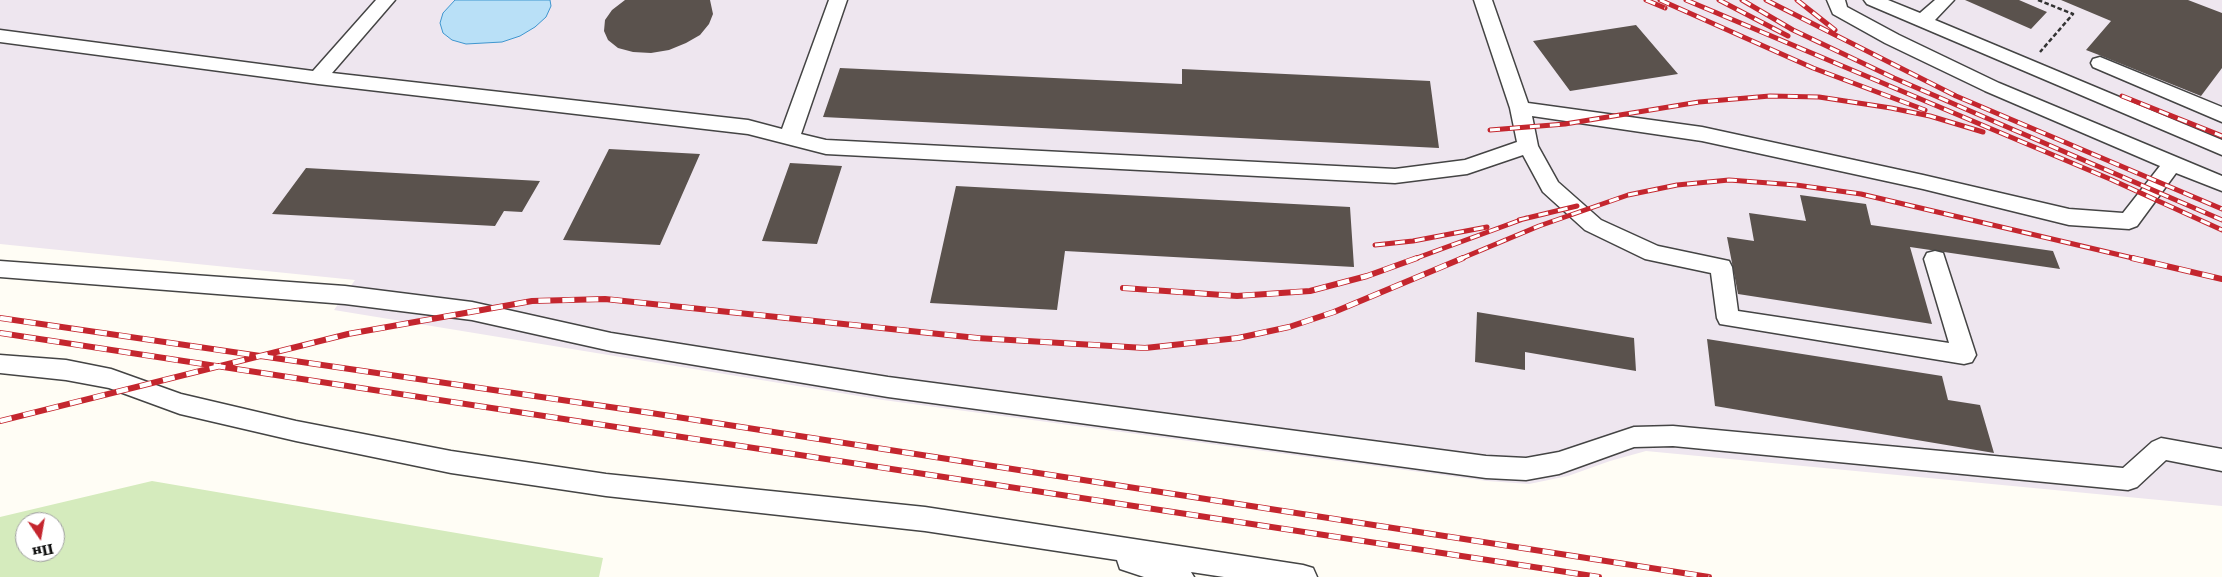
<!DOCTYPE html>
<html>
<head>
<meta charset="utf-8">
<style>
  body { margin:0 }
  #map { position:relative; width:2222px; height:577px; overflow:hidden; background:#fffdf5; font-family:"Roboto Serif",serif }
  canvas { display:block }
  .north { position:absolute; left:15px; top:512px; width:50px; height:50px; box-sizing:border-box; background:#fff; border:1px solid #a0a0a0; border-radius:50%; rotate:168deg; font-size:14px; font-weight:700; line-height:20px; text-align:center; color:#111 }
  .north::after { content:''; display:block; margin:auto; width:18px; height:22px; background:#c4262e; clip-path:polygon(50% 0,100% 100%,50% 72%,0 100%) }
</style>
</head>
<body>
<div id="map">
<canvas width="2222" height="577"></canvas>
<div class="north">Пн</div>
</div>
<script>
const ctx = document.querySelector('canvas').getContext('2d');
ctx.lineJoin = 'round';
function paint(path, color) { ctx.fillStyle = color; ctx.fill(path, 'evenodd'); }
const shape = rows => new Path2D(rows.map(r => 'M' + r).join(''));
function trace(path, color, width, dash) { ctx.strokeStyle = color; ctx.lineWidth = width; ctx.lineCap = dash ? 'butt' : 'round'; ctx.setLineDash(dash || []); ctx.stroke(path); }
paint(shape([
  [0,0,2222,0,2222,506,1646,451,1610,461,1568,476,1529,484,1487,481,883,400,334,310,355,280,0,244]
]), '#eee6ef');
paint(shape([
  [152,481,603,558,599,577,0,577,0,517],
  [25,522,55,522,55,552,25,552]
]), '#d5ebbd');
const water = shape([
  [455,0,550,0,551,6,546,17,535,27,520,36,502,42,466,44,452,40,443,33,440,23,443,13,455,0]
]);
paint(water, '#b9e0f7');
trace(water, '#3f96cf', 1);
paint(shape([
  [625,0,710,0,713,14,709,24,700,35,686,43,669,50,651,53,633,52,618,48,608,40,604,31,605,20,612,10],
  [1965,0,2019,0,2047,12,2031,29],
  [2061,0,2188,0,2222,13,2222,68,2201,96,2099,55,2086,50,2111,21],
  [1636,25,1678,74,1570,91,1533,41],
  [840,68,1182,84,1182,69,1430,81,1439,148,823,117],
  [609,149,700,154,660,245,563,240],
  [790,163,842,166,817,244,762,241],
  [306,168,540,181,522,212,504,211,495,226,272,214],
  [956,186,1350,207,1354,267,1065,251,1057,310,930,303],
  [1800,195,1866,204,1871,225,2053,251,2060,269,1910,247,1932,324,1738,294,1727,237,1754,241,1749,213,1806,221],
  [1477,312,1634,338,1636,371,1525,352,1525,370,1475,362],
  [1707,339,1942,376,1948,400,1980,405,1994,453,1715,406]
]), '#5a524d');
const minor = shape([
  [376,0,395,0,332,73,748,120,782,129,829,0,847,0,801,134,826,140,1395,169,1465,160,1517,142,1510,108,1474,0,1492,0,1528,103,1702,127,1923,175,2069,209,2123,213,2160,166,1985,91,1885,43,1833,14,1827,0,1845,0,1847,7,1899,35,1999,83,2222,176,2222,191,2176,173,2137,226,2129,229,2069,225,1923,189,1702,141,1532,116,1538,146,1558,182,1601,220,1658,246,1729,261,1732,267,1738,311,1949,343,1924,259,1927,253,1935,251,1943,253,1976,355,1972,362,1964,364,1720,324,1717,318,1711,273,1645,259,1585,230,1543,192,1523,155,1467,174,1395,183,826,154,748,134,318,84,0,42,0,30,313,71,376,0],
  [1864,0,1888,0,1920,13,1935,0,1954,0,1935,20,2222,140,2222,155,1867,4,1864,0],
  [2100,57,2222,107,2222,122,2093,67,2091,63,2093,59,2100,57],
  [0,261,345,286,472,302,611,333,888,377,1486,456,1526,458,1559,452,1634,427,1673,426,2123,468,2152,442,2161,438,2222,449,2222,471,2166,460,2137,487,2128,490,1673,446,1634,447,1559,474,1526,480,1486,478,888,397,611,351,472,320,345,304,0,277,0,261],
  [0,355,66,360,111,369,181,394,296,421,451,451,606,474,925,507,1303,565,1313,568,1317,577,1224,577,1191,572,1194,577,1144,577,1120,569,1117,560,925,531,606,496,451,473,296,441,180,414,109,388,66,380,0,373,0,355]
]);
trace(minor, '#444', 3);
trace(shape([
  [2038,0,2073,14,2040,52]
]), '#333', 2.5, [4.5, 2.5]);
paint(minor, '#fff');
const railFar1 = shape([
  [1646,0,1665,8],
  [1660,0,1813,68,1925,110],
  [1686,0,2110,179,2222,230],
  [1719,0,1788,36],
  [1742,0,1793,30,1894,78,2222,220],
  [1766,0,1956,96,2222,209],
  [1797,0,1835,30],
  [2122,96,2222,136],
  [1490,130,1565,124,1699,102,1770,96,1819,97,1891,108,1930,116,1983,132],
  [1519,220,1577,206],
  [1375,245,1413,241,1487,227],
  [1414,259,1526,218],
  [1460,259,1539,226,1628,195,1677,185,1729,180,1796,185,1861,194,2137,259]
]);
const rail = shape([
  [2132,258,2222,279],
  [1123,288,1237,296,1310,291,1367,276,1417,258],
  [0,318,651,413,1709,577],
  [0,333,1599,577],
  [0,421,348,334,532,301,605,299,977,338,1145,348,1238,338,1289,327,1334,312,1463,258]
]);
trace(railFar1, '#c4262e', 5);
trace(rail, '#c4262e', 6);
trace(railFar1, '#fff', 3, [10]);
trace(rail, '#fff', 4.5, [12]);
</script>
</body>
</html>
